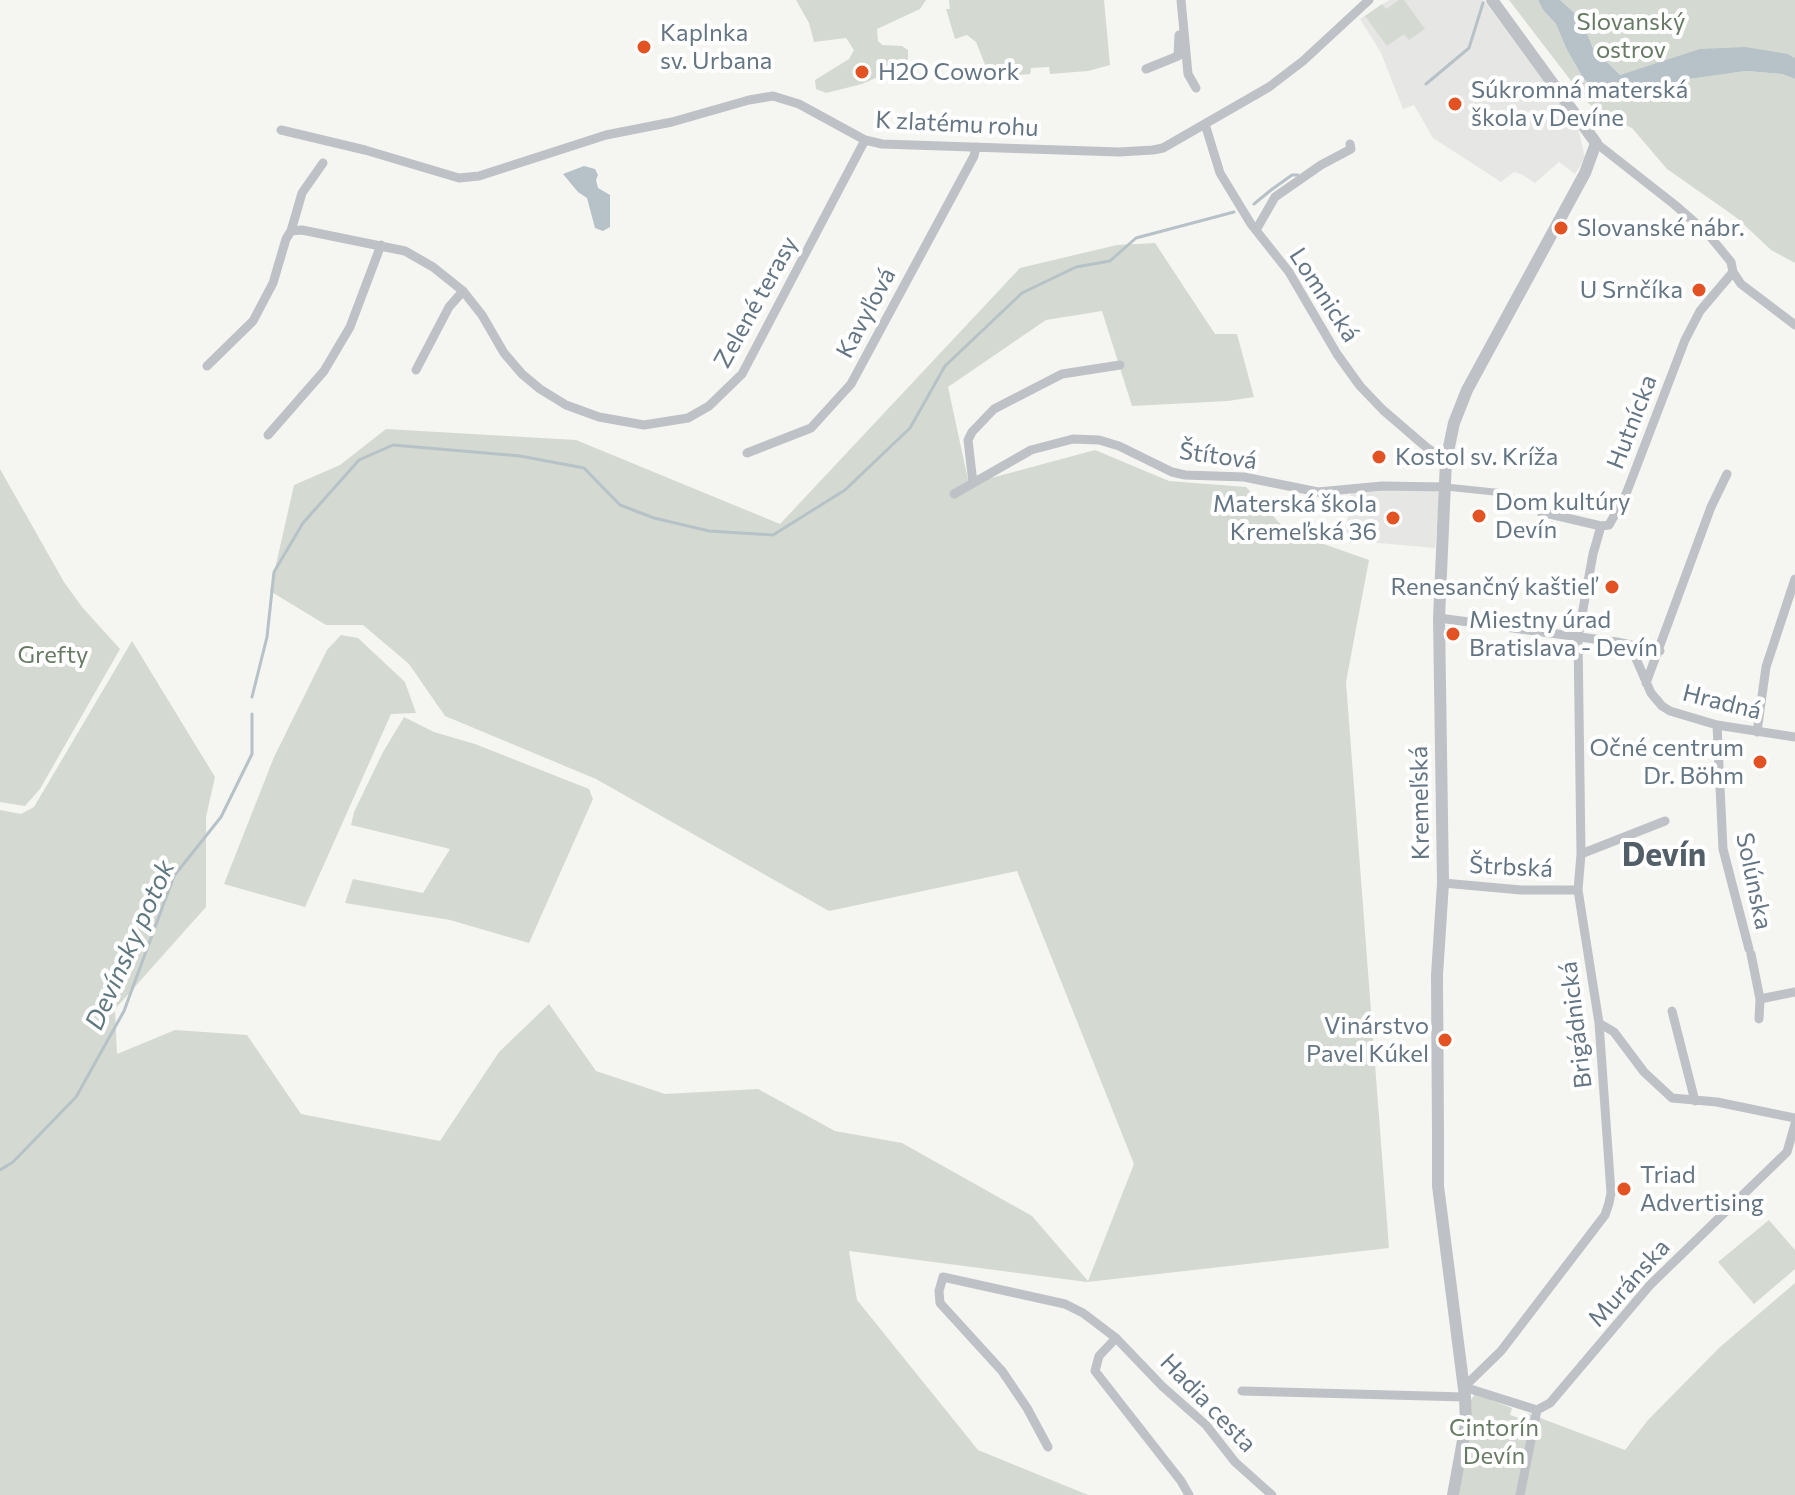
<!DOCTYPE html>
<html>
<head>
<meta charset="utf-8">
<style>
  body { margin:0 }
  canvas { display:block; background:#f5f5f1 }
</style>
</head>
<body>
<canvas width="1795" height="1495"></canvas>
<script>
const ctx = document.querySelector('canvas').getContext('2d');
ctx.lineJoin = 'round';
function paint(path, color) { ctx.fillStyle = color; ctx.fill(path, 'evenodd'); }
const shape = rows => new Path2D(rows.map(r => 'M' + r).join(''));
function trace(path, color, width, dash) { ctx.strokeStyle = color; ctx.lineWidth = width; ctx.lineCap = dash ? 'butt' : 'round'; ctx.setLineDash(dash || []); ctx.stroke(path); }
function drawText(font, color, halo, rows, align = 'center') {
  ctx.font = font + ' Commissioner,sans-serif'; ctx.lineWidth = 8; ctx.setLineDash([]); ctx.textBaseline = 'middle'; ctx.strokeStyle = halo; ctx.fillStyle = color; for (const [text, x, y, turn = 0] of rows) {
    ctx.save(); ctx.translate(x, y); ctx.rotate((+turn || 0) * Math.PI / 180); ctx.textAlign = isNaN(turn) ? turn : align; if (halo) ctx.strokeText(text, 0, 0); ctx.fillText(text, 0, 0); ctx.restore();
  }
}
paint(shape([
  [1389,0,1484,0,1578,128,1585,158,1575,174,1559,162,1535,183,1521,174,1514,172,1501,182,1433,138,1414,105,1403,109,1381,53,1360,19],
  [1390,489,1434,490,1440,493,1435,548,1345,540,1351,493]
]), '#e6e7e5');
paint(shape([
  [796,0,926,0,920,9,877,29,878,41,882,45,902,46,908,50,908,60,901,67,862,84,826,93,816,89,815,80,849,59,854,50,846,38,814,42,809,23],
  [949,0,1104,0,1110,65,1088,71,1050,74,1049,67,1031,68,1030,74,990,77,976,42,967,35,955,39,946,9,950,9],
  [1399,0,1404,0,1425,29,1409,40,1404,34,1387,46,1365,16,1382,4,1386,9],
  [1509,0,1538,0,1543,10,1556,24,1566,48,1583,78,1599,93,1634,101,1682,80,1746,71,1782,74,1795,79,1795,263,1771,250,1737,218,1667,169,1632,128,1604,115,1588,103],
  [1560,0,1795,0,1795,58,1788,54,1657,65,1620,75,1593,48,1581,19],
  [1155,243,1215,334,1237,334,1254,397,1228,401,1132,406,1102,311,1046,320,948,387,969,484,1095,450,1169,481,1246,487,1287,531,1369,560,1346,682,1389,1248,1087,1282,849,1251,857,1300,978,1450,1088,1495,0,1495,0,810,21,814,34,807,132,641,215,777,206,817,206,907,115,1009,117,1054,175,1030,247,1035,301,1114,440,1141,499,1052,549,1004,596,1071,665,1094,758,1089,835,1131,902,1143,1032,1216,1088,1281,1134,1164,1017,871,829,911,596,779,445,716,409,664,363,625,326,625,270,591,294,485,340,465,386,429,576,440,780,524,1020,268,1117,245],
  [0,469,64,582,82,607,120,649,40,789,25,806,0,802],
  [341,635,358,638,405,682,416,713,391,714,305,907,224,884,274,757,327,650],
  [404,717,434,732,475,744,589,789,593,799,529,943,450,920,345,903,353,879,423,893,450,849,351,825,354,812,383,752],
  [1769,1220,1795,1250,1795,1269,1754,1304,1718,1262],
  [1795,1283,1795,1495,1459,1495,1471,1427,1471,1400,1475,1394,1512,1408,1510,1415,1525,1420,1527,1413,1625,1450,1648,1420,1720,1347]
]), '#d4dad1');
paint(shape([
  [1538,0,1560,0,1581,19,1593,48,1620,75,1700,49,1745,47,1788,54,1795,58,1795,79,1782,74,1746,71,1682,80,1634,101,1599,93,1583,78,1566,48,1556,24,1543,10],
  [584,166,595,169,598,175,596,180,598,188,610,195,610,227,603,231,595,228,587,198,578,192,563,174]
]), '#b6c2c7');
trace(shape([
  [1426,84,1469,48,1483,3],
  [1254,204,1271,190,1292,175,1298,175],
  [252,697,267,637,274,572,303,523,359,460,393,445,520,456,584,468,620,505,654,518,709,531,773,535,845,490,910,428,945,366,1022,293,1076,267,1110,261,1136,238,1234,212],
  [0,1170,13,1162,76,1097,124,1011,174,876,221,817,252,754,252,714]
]), '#b6c2c7', 3);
trace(shape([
  [1446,487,1504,493,1541,512]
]), '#bec2c6', 7);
trace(shape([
  [1181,0,1188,74,1196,88],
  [1146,69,1178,56,1179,35],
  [1205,124,1220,173,1251,224,1289,272,1337,354,1360,386,1383,410,1426,447,1446,461],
  [281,130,365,150,459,178,479,176,606,135,672,122,749,100,773,96,799,104,865,140,882,144,1119,152,1153,150,1163,148,1269,87,1303,61,1369,0],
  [1596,143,1675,205,1708,234,1731,262,1733,272,1741,284,1795,325],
  [1256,230,1275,197,1321,165,1351,149,1350,144],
  [291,231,302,193,323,163],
  [207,366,253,321,273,283,286,239,291,231,302,230,405,251,433,267,463,291,482,315,504,353,522,374,540,389,566,405,599,417,644,425,688,418,709,406,742,374,865,140],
  [416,370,449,307,463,291],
  [268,435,324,371,350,327,381,245],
  [747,453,811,428,851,384,974,156,976,147],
  [973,483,968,440,972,432,994,409,1062,374,1120,365],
  [954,494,1031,450,1073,439,1099,440,1119,446,1172,472,1185,475,1244,477,1318,492,1382,486,1446,487],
  [1541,512,1601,526],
  [1601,526,1593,554,1578,637,1581,854,1578,890,1599,1023,1611,1193,1609,1203,1605,1215,1501,1351,1464,1387,1537,1410,1550,1403,1650,1285,1787,1152,1795,1124],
  [1601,526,1609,525,1626,494,1685,340,1700,311,1733,272],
  [1439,618,1617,642,1660,651],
  [1630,645,1651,693,1662,706,1670,711,1717,725,1795,737],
  [1646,683,1711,507,1727,474],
  [1717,725,1723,849,1749,949],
  [1757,732,1766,667,1795,579],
  [1581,854,1665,821],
  [1443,883,1521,890,1578,890],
  [1751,954,1760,999,1759,1019],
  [1760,999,1795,992],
  [1672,1011,1695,1101],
  [1599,1023,1614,1032,1644,1072,1672,1098,1717,1102,1795,1118],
  [1116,1338,1099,1356,1095,1371,1181,1481,1189,1495],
  [1242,1391,1465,1397],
  [1048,1447,1027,1408,1002,1371,940,1303,939,1291,943,1277,1065,1304,1083,1313,1116,1338,1162,1386,1206,1425,1235,1462,1272,1495],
  [1520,1495,1537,1410]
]), '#bec2c6', 9);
trace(shape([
  [1453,1495,1466,1424,1465,1397,1438,1186,1438,1135,1437,975,1443,883,1439,618,1446,461,1454,423,1467,390,1585,173,1596,143,1492,0]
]), '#bec2c6', 12);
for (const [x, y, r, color] of [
  [644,47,8,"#e35223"],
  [862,72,8,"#e35223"],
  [1455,104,8,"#e35223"],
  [1561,228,8,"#e35223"],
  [1699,290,8,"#e35223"],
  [1379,457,8,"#e35223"],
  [1479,516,8,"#e35223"],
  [1393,518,8,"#e35223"],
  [1612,587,8,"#e35223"],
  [1453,634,8,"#e35223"],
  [1760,762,8,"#e35223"],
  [1445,1040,8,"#e35223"],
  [1624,1189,8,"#e35223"]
]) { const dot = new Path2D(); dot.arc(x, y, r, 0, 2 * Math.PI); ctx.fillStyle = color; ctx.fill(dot); trace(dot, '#fff', 3); }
drawText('24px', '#677a63', '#fff', [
  ["Slovanský",1631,22],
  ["ostrov",1631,50],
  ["Grefty",53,655],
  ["Cintorín",1494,1428],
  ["Devín",1494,1456]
]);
drawText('24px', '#647583', '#fff', [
  ["Kaplnka",660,33],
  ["sv. Urbana",660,61],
  ["H2O Cowork",878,72],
  ["Súkromná materská",1471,90],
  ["škola v Devíne",1471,118],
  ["Slovanské nábr.",1577,228],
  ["U Srnčíka",1683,290,"right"],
  ["Kostol sv. Kríža",1395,457],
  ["Dom kultúry",1495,502],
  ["Devín",1495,530],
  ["Materská škola",1377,504,"right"],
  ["Kremeľská 36",1377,532,"right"],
  ["Renesančný kaštieľ",1596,587,"right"],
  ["Miestny úrad",1469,620],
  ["Bratislava - Devín",1469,648],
  ["Očné centrum",1744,748,"right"],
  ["Dr. Böhm",1744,776,"right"],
  ["Vinárstvo",1429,1026,"right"],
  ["Pavel Kúkel",1429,1054,"right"],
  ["Triad",1640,1175],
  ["Advertising",1640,1203]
], 'left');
drawText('24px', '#647583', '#fff', [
  ["K zlatému rohu",957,124,3],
  ["Lomnická",1324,295,57],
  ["Zelené terasy",756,302,-61],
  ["Kavyľová",866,313,-62],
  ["Hutnícka",1632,422,-69],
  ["Štítová",1218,456,8],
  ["Hradná",1722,702,14],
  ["Kremeľská",1420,803,-91],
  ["Štrbská",1511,867,3],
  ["Solúnska",1754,881,78],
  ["Brigádnická",1576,1025,-97],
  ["Muránska",1629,1283,-48],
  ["Hadia cesta",1208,1403,46]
]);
drawText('italic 26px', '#5f777f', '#fff', [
  ["Devínsky potok",130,945,-66]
]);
drawText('bold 32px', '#525e68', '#fff', [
  ["Devín",1664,855]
]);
</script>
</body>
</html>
